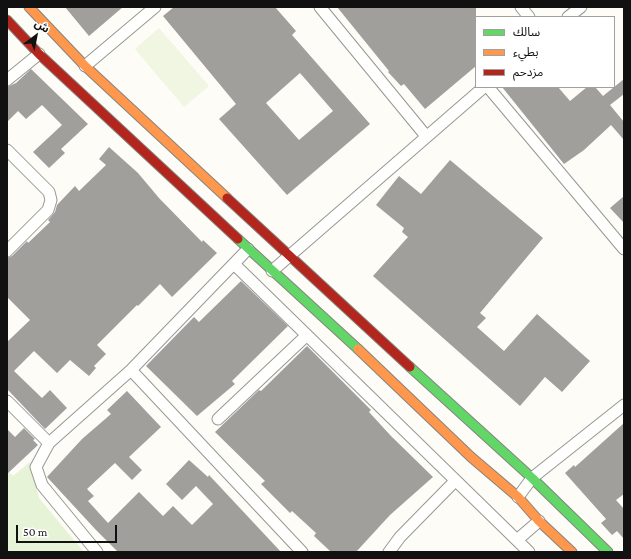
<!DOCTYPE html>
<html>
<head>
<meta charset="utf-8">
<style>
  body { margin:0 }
  #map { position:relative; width:631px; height:559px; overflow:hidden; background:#fdfcf7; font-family:"Crimson Pro","Noto Sans Arabic",serif }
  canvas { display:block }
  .frame { position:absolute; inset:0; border:8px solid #111; pointer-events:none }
  .legend { position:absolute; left:475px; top:16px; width:140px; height:72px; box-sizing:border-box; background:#fff; border:1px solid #a0a0a0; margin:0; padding:5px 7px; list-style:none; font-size:12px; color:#111 }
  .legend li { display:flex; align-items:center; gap:8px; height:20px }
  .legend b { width:20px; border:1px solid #a0a0a0 }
  .north { position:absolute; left:16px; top:16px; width:40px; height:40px; -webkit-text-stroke:3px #fff; paint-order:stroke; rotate:32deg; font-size:11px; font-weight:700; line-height:16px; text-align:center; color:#111 }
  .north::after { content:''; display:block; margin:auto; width:14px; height:18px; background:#111; clip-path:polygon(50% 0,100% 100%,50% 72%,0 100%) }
  .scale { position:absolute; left:16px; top:525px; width:101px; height:18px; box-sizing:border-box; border:2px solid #111; border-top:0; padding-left:5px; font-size:12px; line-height:14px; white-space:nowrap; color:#111; -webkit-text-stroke:3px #fff; paint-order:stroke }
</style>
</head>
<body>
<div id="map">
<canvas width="631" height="559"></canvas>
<div class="frame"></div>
<ul class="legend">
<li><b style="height:5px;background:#63d668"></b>سالك</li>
<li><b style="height:5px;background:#ff974d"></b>بطيء</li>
<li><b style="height:5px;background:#b3261e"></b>مزدحم</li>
</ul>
<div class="north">ش</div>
<div class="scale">50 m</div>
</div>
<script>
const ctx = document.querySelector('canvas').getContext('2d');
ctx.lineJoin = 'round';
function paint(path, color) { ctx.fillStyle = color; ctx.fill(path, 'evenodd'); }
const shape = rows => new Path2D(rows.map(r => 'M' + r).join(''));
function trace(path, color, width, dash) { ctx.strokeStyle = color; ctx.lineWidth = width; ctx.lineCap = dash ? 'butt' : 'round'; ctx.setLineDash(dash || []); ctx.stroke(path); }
paint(shape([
  [30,462,39,498,84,552,7,552,7,470,13,476]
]), '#e7f3d7');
paint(shape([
  [159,28,209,86,184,107,135,49]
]), '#f0f6e1');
paint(shape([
  [65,7,123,7,89,36],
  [174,7,275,7,296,31,292,35,370,124,287,195,219,119,236,104,163,16],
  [300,73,333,111,299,140,266,103],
  [337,7,476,7,476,66,425,109,404,84,401,86,388,72,389,71],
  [31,69,88,124,61,149,65,153,49,168,33,152,62,125,42,105,26,119,18,111,7,122,7,87,16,83],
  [624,79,624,94,610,105,624,122,624,140,611,125,584,150,564,164,502,87,558,87,570,101,587,87,595,87,603,96],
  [109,147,138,173,159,198,202,242,203,240,217,253,172,297,160,284,138,306,137,305,97,345,106,354,94,366,96,368,89,376,70,360,57,373,34,351,14,371,42,398,50,390,67,408,45,429,7,389,7,342,30,320,7,297,7,258,12,256,27,241,28,243,50,222,48,220,55,212,57,205,75,186,79,191,106,165,99,159],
  [450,160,543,238,480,313,486,318,477,327,504,351,537,314,590,361,562,392,545,377,520,406,373,276,408,237,402,232,404,228,376,205,399,176,421,194],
  [624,196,624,223,610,208],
  [241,281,288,326,232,381,235,384,197,416,146,366,194,317,199,322],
  [307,346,371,410,369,412,391,436,433,477,390,515,356,552,331,552,314,536,316,533,292,511,290,513,261,484,265,481,215,432,259,390,261,391],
  [127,391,161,427,129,457,142,470,132,480,115,463,87,489,94,496,88,501,108,523,139,492,163,516,173,506,192,525,213,504,196,486,182,500,166,484,189,460,208,477,209,475,281,552,118,552,96,530,47,477,82,439,111,414,107,410],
  [624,423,624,494,616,500,624,509,624,539,617,531,612,535,601,523,606,519,565,473,574,465,575,467],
  [24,428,35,439,33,440,38,445,7,474,7,429,15,437]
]), '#a19f9c');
const street = shape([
  [320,7,426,136],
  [521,7,529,17],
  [568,17,581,7],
  [85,66,155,7],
  [7,80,39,54],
  [488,87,624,249],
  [7,150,49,192,51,200,48,210,7,251],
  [234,264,529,552],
  [272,271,484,87],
  [131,370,302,552],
  [7,401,49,443],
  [218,419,307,335],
  [518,497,532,478,624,405],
  [517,540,539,521],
  [97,552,42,485,36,467,49,443,131,370,248,249],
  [389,552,400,537,455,481]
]);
const fast = shape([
  [238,239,358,349],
  [410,367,532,478,608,552]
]);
const slow = shape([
  [29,7,85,66,227,198],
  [358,349,471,457,518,497,539,521,572,552]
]);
const jam = shape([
  [7,20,39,54,238,239],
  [227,198,410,367]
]);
trace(street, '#979795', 13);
trace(fast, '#858482', 11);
trace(slow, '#858482', 11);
trace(jam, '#858482', 11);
trace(street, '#fffffe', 11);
trace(fast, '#63d668', 9);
trace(slow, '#ff974d', 9);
trace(jam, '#b3261e', 9);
</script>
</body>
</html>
